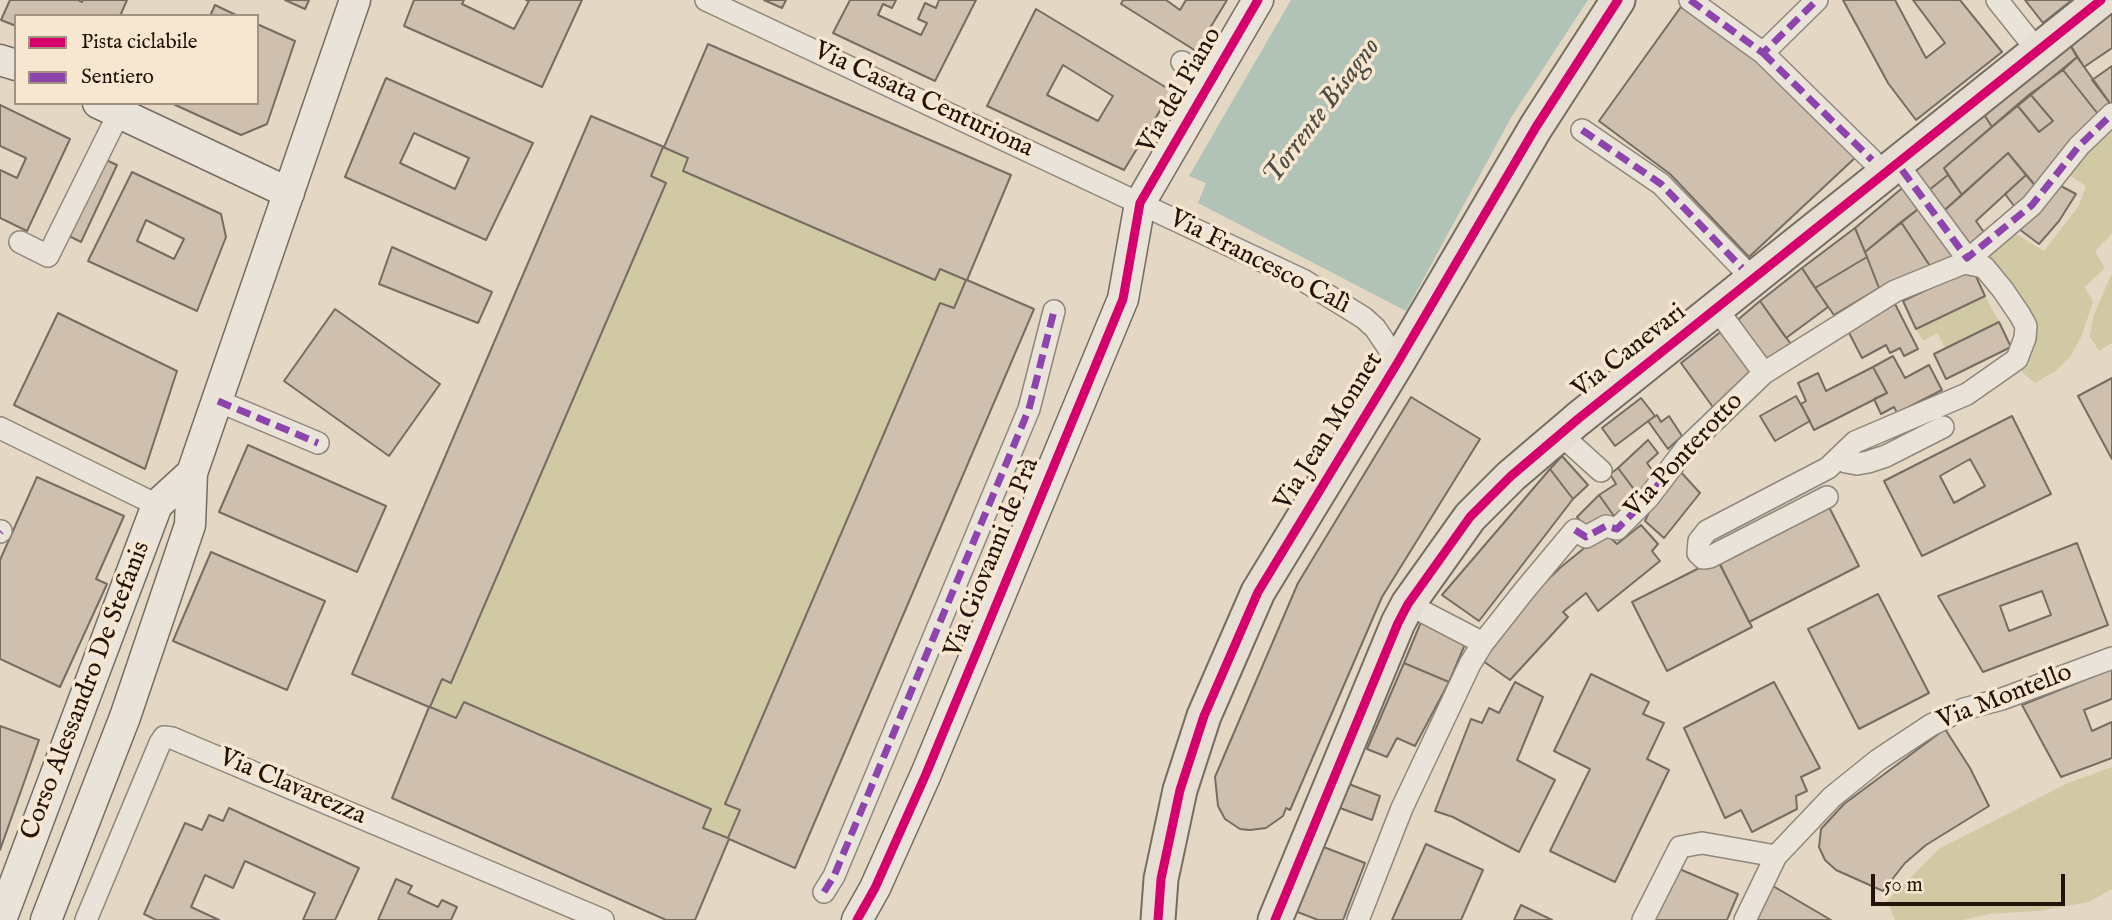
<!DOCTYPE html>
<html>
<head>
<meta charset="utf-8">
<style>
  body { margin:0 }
  #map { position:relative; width:2112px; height:920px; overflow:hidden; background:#e4d7c3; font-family:"IM FELL English",serif }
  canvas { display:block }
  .legend { position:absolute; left:14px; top:14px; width:245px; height:91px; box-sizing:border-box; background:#f7e7d0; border:2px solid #a39280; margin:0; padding:9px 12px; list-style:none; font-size:21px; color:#251309 }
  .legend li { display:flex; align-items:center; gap:14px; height:35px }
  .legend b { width:35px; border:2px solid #a39280 }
  .scale { position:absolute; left:1871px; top:874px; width:194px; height:32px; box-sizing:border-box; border:4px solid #251309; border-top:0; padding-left:9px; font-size:21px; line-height:24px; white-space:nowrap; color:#251309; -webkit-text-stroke:5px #f7e7d0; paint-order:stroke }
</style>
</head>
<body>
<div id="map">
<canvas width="2112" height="920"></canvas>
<ul class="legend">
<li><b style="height:9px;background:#d6006c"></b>Pista ciclabile</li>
<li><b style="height:9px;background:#8e44ad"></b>Sentiero</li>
</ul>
<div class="scale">50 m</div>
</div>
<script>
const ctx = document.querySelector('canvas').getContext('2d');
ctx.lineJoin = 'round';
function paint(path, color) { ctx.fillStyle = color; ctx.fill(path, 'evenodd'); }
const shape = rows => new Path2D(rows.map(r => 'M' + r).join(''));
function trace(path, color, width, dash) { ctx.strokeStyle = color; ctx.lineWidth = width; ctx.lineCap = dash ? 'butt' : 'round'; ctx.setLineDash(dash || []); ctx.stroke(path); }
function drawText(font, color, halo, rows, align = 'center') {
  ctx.font = font + ' "IM FELL English",serif'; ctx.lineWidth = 7; ctx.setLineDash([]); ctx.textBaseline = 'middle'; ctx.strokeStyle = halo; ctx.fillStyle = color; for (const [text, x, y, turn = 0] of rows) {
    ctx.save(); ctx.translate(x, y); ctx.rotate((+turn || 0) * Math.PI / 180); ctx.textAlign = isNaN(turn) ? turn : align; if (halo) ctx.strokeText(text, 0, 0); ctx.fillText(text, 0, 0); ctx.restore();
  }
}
paint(shape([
  [708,44,1011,175,967,280,1034,309,795,868,729,839,695,920,666,920,392,798,429,708,352,674,591,116,664,147],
  [2112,114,2112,234,2095,251,2105,268,2085,287,2093,302,2082,335,2072,354,2057,370,2035,383,2023,373,2018,366,2030,340,1984,267,1995,247,2016,234,2044,251,2078,207,2086,186,2062,170],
  [2112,273,2112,343,2099,351,2090,336,2093,317],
  [1985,296,1999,322,1945,348,1937,333,1923,341,1916,329],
  [2112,767,2112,889,2089,902,2038,911,1989,914,1962,920,1895,920,1887,901,1939,849,2066,784]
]), '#d1c9a3');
paint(shape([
  [1291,0,1588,0,1512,116,1406,311,1198,203,1206,183,1189,176]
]), '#b1c3b6');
const building = shape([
  [10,0,78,0,82,2,83,0,127,0,120,16,16,16,16,26,1,20,10,0],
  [285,0,309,0,305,9,285,0],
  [414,0,464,0,462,4,514,29,529,1,526,0,582,0,542,87,404,26,414,0],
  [764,0,786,0,782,8,764,0],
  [850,0,896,0,892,8,883,4,878,15,921,35,927,23,918,19,925,3,936,8,939,0,976,0,935,81,833,33,850,0],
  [1123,0,1166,0,1180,10,1186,0,1227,0,1196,51,1121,4,1123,0],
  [1843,0,1895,0,1926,58,1945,43,1913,0,1960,0,2002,52,1916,120,1888,83,1843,0],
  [2025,0,2072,0,2043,23,2025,0],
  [1683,4,1751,55,1857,156,1749,257,1670,174,1599,121,1683,4],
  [2112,4,2112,48,2084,67,2066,38,2112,4],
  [215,5,238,16,210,16,215,5],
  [1036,9,1172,91,1124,170,987,106,1036,9],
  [1063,65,1113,96,1098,121,1047,95,1063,65],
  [257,24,295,41,267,124,241,135,171,103,257,103,257,24],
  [2066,38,2077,57,1992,127,1980,108,2066,38],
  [708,44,1011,175,967,280,1034,309,795,868,729,839,695,920,666,920,392,798,429,707,352,674,591,116,664,147,708,44],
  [663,147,688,158,683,171,935,280,940,269,966,280,954,308,940,303,725,804,740,810,728,838,703,828,711,809,464,702,456,718,430,707,442,679,451,683,666,183,651,176,663,147],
  [2077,57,2112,106,2098,114,2063,70,2077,57],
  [2112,66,2112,106,2092,80,2112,66],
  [2063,70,2098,114,2039,190,2008,153,1962,195,1944,168,2017,105,2039,132,2053,121,2030,94,2063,70],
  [386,78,533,143,486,240,345,177,386,78],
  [414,133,469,158,455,189,400,163,414,133],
  [2030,94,2053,121,2039,132,2017,105,2030,94],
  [0,105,70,139,27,231,0,218,0,170,17,178,26,158,0,146,0,105],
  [1980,108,1992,127,1944,168,1948,175,1924,194,1906,169,1980,108],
  [2008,153,2026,175,1976,221,1988,238,1969,252,1939,215,2008,153],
  [104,159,117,165,81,242,65,234,104,159],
  [132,172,221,214,226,237,197,311,88,261,132,172],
  [146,220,184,239,174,259,137,241,146,220],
  [1948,175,1962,195,1939,215,1924,194,1948,175],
  [2026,175,2039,190,2017,210,2005,194,2026,175],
  [1907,184,1922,206,1865,252,1855,228,1907,184],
  [2059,185,2076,194,2059,221,2039,244,2019,229,2059,185],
  [1922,206,1955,256,1932,269,1901,222,1922,206],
  [1901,222,1932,269,1879,288,1865,252,1901,222],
  [1855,228,1867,257,1815,288,1802,268,1855,228],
  [392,247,492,292,478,323,379,284,392,247],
  [1867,257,1879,288,1834,315,1815,288,1867,257],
  [1802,268,1828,307,1786,338,1760,301,1802,268],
  [1972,268,1985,296,1916,329,1903,301,1972,268],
  [1760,301,1793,347,1770,363,1734,323,1760,301],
  [1895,304,1918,349,1904,356,1900,348,1890,353,1886,345,1862,358,1847,329,1895,304],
  [335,309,440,384,389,456,284,381,335,309],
  [58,313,177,371,145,469,14,405,58,313],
  [1999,322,2011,347,1946,379,1934,354,1999,322],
  [1723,330,1757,374,1715,410,1681,363,1723,330],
  [1893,356,1905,378,1929,365,1942,390,1897,413,1894,407,1881,414,1874,399,1887,393,1873,367,1893,356],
  [1873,367,1887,393,1814,430,1801,404,1806,401,1798,383,1818,373,1826,391,1873,367],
  [2112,378,2112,459,2078,396,2112,378],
  [1796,396,1810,421,1775,441,1760,416,1796,396],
  [1411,397,1480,439,1382,597,1290,810,1286,808,1283,816,1266,828,1250,830,1240,829,1225,819,1218,806,1215,777,1298,583,1411,397],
  [1641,398,1655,416,1615,446,1602,428,1641,398],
  [1657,415,1661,422,1669,416,1682,436,1668,449,1648,421,1657,415],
  [2012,416,2051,494,1922,556,1884,481,2012,416],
  [1970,459,1985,486,1954,503,1940,476,1970,459],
  [1648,440,1658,453,1647,463,1658,478,1639,496,1618,468,1648,440],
  [248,445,386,506,357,572,219,512,248,445],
  [1562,456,1588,485,1573,499,1550,469,1562,456],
  [1618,468,1639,496,1614,516,1599,495,1616,484,1610,474,1618,468],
  [1550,469,1573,499,1479,621,1442,595,1550,469],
  [1678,469,1700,493,1664,538,1645,521,1656,497,1678,469],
  [37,477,124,516,96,579,107,584,60,687,0,659,0,560,37,477],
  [1599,495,1614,516,1590,532,1577,517,1599,495],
  [1829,507,1859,566,1749,622,1719,562,1829,507],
  [1641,525,1658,544,1652,551,1660,561,1598,611,1586,593,1563,612,1568,617,1510,680,1483,661,1515,617,1539,588,1561,567,1604,532,1617,544,1641,525],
  [2077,543,2108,625,1983,672,1938,596,2077,543],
  [2042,591,2051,615,2009,631,2000,606,2042,591],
  [211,552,325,601,287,690,173,641,211,552],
  [1717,559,1752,627,1667,671,1632,602,1717,559],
  [1878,594,1929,693,1859,729,1808,629,1878,594],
  [1421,622,1466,642,1449,682,1404,663,1421,622],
  [1404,663,1449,682,1415,746,1397,738,1387,757,1367,749,1404,663],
  [2112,669,2112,699,2084,710,2092,731,2112,722,2112,758,2061,777,2022,705,2112,669],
  [1591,674,1649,702,1643,714,1664,723,1647,759,1669,770,1615,882,1550,851,1590,769,1554,751,1591,674],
  [1515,682,1543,697,1517,760,1555,780,1519,852,1453,817,1435,811,1471,719,1482,723,1489,708,1499,713,1515,682],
  [1774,682,1820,768,1801,777,1807,791,1796,796,1797,809,1752,832,1741,810,1725,818,1684,728,1774,682],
  [0,726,39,740,0,850,0,726],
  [1945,729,1970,768,1989,806,1926,845,1905,863,1883,891,1836,870,1825,860,1819,847,1821,829,1844,804,1945,729],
  [1349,784,1380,796,1372,820,1340,808,1349,784],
  [229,808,359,868,335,920,303,920,315,893,245,861,233,888,205,875,191,907,219,920,156,920,144,914,185,823,202,830,209,815,223,821,229,808],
  [1426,844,1483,870,1461,920,1392,920,1426,844],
  [1321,846,1365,863,1343,920,1318,920,1295,911,1321,846],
  [1677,868,1738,894,1727,920,1653,920,1677,868],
  [396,879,412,886,408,893,438,907,442,900,457,907,451,920,378,920,396,879],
  [1773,886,1831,920,1757,920,1773,886],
  [1521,905,1552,920,1514,920,1521,905]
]);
paint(building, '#cfbfaf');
trace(building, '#766d62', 2);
const street = shape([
  [706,0,1303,280,1364,318,1375,328,1398,362],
  [1690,0,1763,53,1817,0],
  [1997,0,2037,50],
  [1763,53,1872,160],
  [1182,62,1192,68],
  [1582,130,1661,184,1742,268],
  [1902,170,1967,258],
  [20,242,48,256,119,113],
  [1716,308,1764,373],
  [218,401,318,443],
  [0,428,157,505],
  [1560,434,1601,471],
  [1842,456,1846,462,1857,464,1868,462,1886,456,1943,427],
  [1827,497,1710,557,1703,558,1698,553,1699,541,1707,531,1828,468,1855,442,1967,394,2017,359,2025,338,2026,326,2020,315,2003,290,1984,267,1964,263],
  [0,532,1,531],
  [1408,604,1483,643],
  [824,892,834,876,1029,409,1054,311],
  [86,920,160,743,164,737,172,738,603,920],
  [1358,920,1402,808,1470,664,1483,643,1524,591,1575,530,1586,537,1606,526,1617,529,1648,498,1687,447,1764,373,1895,291,1964,263,2032,205,2079,146,2112,114],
  [1643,920,1680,847,1702,843,1776,856],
  [1745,920,1776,856,1832,797,1878,760,1931,725,1964,709,2002,699,2112,658]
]);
const secondary = shape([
  [0,60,16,65],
  [98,103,289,193],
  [1,920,157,505,192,473],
  [46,920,125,717,190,525,192,473,355,0],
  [857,920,875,888,926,774,1123,299,1140,203,1258,0]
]);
const primary = shape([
  [1158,920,1161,879,1180,790,1204,716,1258,592,1398,362,1536,127,1618,0],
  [1275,920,1398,623,1408,604,1470,517,1511,476,1578,419,2101,0]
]);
trace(street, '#90877b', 24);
trace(secondary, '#766d62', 33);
trace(primary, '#766d62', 37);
trace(street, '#e9e3d9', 21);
trace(secondary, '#e9e3d9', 30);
trace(primary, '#e6ded2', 33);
trace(shape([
  [1690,0,1763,53,1817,0],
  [1763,53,1872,160],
  [1182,62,1192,68],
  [1582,130,1661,184,1742,268],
  [1902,170,1967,258,2032,205,2079,146,2112,114],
  [218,401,318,443],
  [1575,530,1586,537,1606,526,1617,529,1648,498,1687,447],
  [0,532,1,531],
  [824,892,834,876,1029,409,1054,311]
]), '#8e44ad', 7, [14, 7]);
trace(shape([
  [857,920,875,888,926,774,1123,299,1140,203,1258,0],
  [1158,920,1161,879,1180,790,1204,716,1258,592,1398,362,1536,127,1618,0],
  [1275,920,1398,623,1408,604,1470,517,1511,476,1578,419,2101,0]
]), '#d6006c', 9);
drawText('26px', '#251309', '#f7e7d0', [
  ["Via del Piano",1181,91,-60],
  ["Via Casata Centuriona",923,101,25],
  ["Via Francesco Calì",1259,263,27],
  ["Via Canevari",1630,352,-38],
  ["Via Jean Monnet",1330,432,-58],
  ["Via Ponterotto",1685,456,-47],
  ["Via Giovanni de Prà",993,558,-68],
  ["Corso Alessandro De Stefanis",87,691,-69],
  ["Via Montello",2005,698,-21],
  ["Via Clavarezza",292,788,23]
]);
drawText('italic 28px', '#4e4d44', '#f7e7d0', [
  ["Torrente Bisagno",1323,112,-53]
]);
</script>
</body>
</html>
